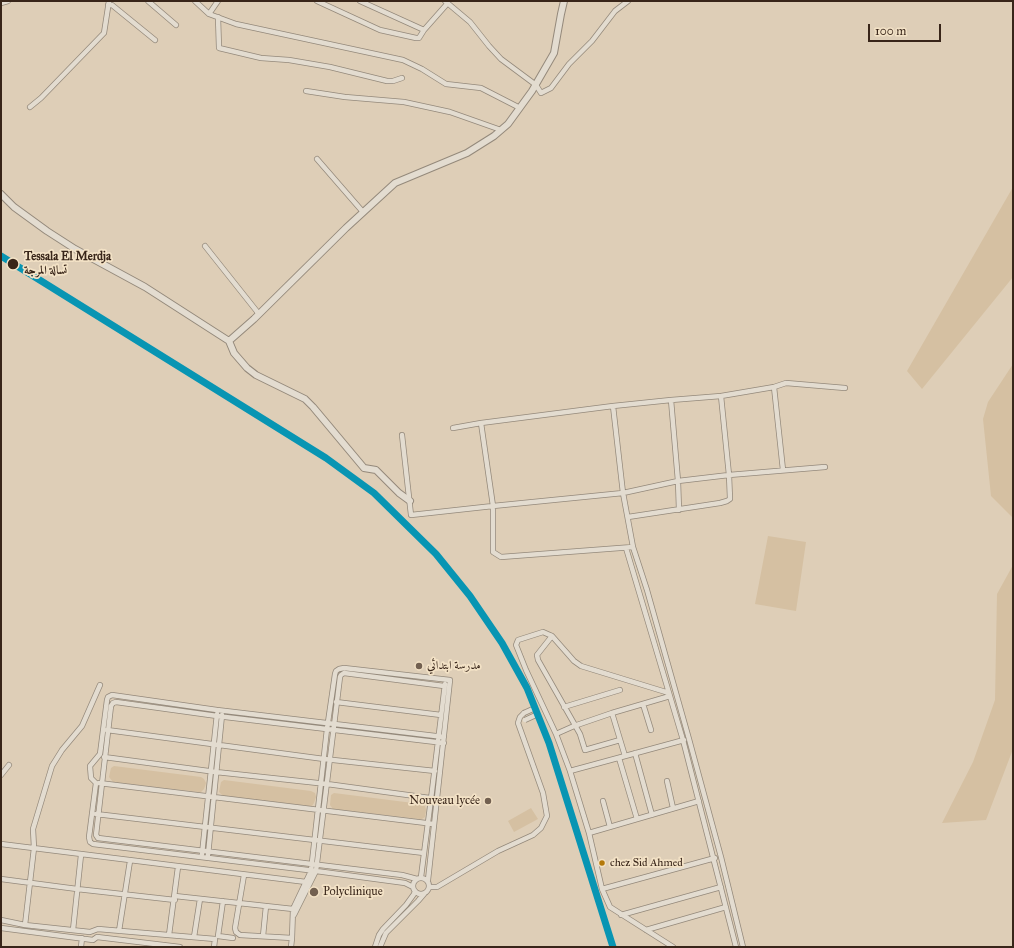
<!DOCTYPE html>
<html>
<head>
<meta charset="utf-8">
<style>
  body { margin:0 }
  #map { position:relative; width:1014px; height:948px; overflow:hidden; background:#deceb7; font-family:"IM FELL Great Primer",serif }
  canvas { display:block }
  .frame { position:absolute; inset:0; border:2px solid #382519; pointer-events:none }
  .scale { position:absolute; left:868px; top:24px; width:73px; height:18px; box-sizing:border-box; border:2px solid #382519; border-top:0; padding-left:5px; font-size:12px; line-height:14px; white-space:nowrap; color:#382519; -webkit-text-stroke:3px #f3e2c6; paint-order:stroke }
</style>
</head>
<body>
<div id="map">
<canvas width="1014" height="948"></canvas>
<div class="frame"></div>
<div class="scale">100 m</div>
</div>
<script>
const ctx = document.querySelector('canvas').getContext('2d');
ctx.lineJoin = 'round';
function paint(path, color) { ctx.fillStyle = color; ctx.fill(path, 'evenodd'); }
const shape = rows => new Path2D(rows.map(r => 'M' + r).join(''));
function trace(path, color, width, dash) { ctx.strokeStyle = color; ctx.lineWidth = width; ctx.lineCap = dash ? 'butt' : 'round'; ctx.setLineDash(dash || []); ctx.stroke(path); }
function drawText(font, color, halo, rows, align = 'center') {
  ctx.font = font + ' "IM FELL Great Primer",Amiri,serif'; ctx.lineWidth = 3.5; ctx.setLineDash([]); ctx.textBaseline = 'middle'; ctx.strokeStyle = halo; ctx.fillStyle = color; for (const [text, x, y, turn = 0] of rows) {
    ctx.save(); ctx.translate(x, y); ctx.rotate((+turn || 0) * Math.PI / 180); ctx.textAlign = isNaN(turn) ? turn : align; if (halo) ctx.strokeText(text, 0, 0); ctx.fillText(text, 0, 0); ctx.restore();
  }
}
paint(shape([
  [1013,187,1013,277,922,389,907,371],
  [1013,364,1013,518,991,496,983,419,988,402],
  [768,536,806,542,796,611,755,604],
  [1013,565,1013,749,986,820,942,823,973,762,995,700,997,594],
  [114,766,201,777,204,779,206,783,204,789,201,792,198,792,113,782,109,777,111,768],
  [224,780,311,791,315,793,316,797,314,803,312,806,308,806,223,796,219,792,221,782],
  [334,793,421,804,425,806,426,810,425,817,422,819,419,819,333,809,330,805,331,795],
  [531,808,538,819,514,832,508,821]
]), '#d5c0a2');
const minor = shape([
  [148,1,176,25],
  [195,1,209,14,236,24,403,60,422,69,446,84,481,88,520,108],
  [317,1,380,30,416,38,419,38,424,30,447,4],
  [360,1,424,30],
  [445,1,470,22,489,46,501,59,536,85,541,93,551,88,569,64,592,41,615,11,628,1],
  [1,3,8,1],
  [108,5,112,5,155,40],
  [209,14,218,1],
  [218,17,219,48,261,58,289,60,330,67,387,81,393,81,402,78],
  [306,91,345,97,404,102,450,112,501,130],
  [30,107,41,98,104,33,109,1],
  [317,159,363,212],
  [205,246,259,314],
  [774,387,786,383,845,388],
  [671,400,678,481,623,493,613,406,671,400],
  [671,400,721,396,774,387,783,470],
  [453,428,481,423],
  [402,435,411,515,493,506,481,423,613,406],
  [679,510,678,481,729,475,825,467],
  [628,517,720,503,727,501,730,499,729,475,721,396],
  [633,547,501,557,493,552,493,506,623,493,633,547,647,590,689,739,721,857,743,947],
  [626,548,683,740,736,947],
  [552,636,537,655,538,660,580,734,585,750,620,740],
  [336,702,441,715],
  [643,704,651,730],
  [564,707,620,690],
  [612,713,625,756],
  [107,730,324,759,435,771],
  [556,734,526,670,516,645,518,640,543,632,552,636,574,661,581,666,669,693],
  [635,753,652,815],
  [104,757,216,772,327,784,437,799],
  [619,758,637,819],
  [570,771,556,734,574,726,612,713,670,696],
  [1,775,9,765],
  [667,781,673,808],
  [99,783,434,824],
  [603,801,610,827],
  [96,814,424,853],
  [589,833,699,801],
  [1,844,306,882],
  [202,854,217,714],
  [208,855,222,715],
  [244,875,235,928,236,932,240,935,292,938,293,909,311,871,327,729,335,674,336,671,339,669,344,668,450,680,428,880],
  [421,877,431,799,445,684],
  '413 886a8 8 0 1 1 16 0a8 8 0 1 1-16 0Z',
  [1,879,77,889,175,900],
  [417,879,402,875,98,838,96,835,111,706,113,703,116,702,217,716,444,743],
  [413,887,405,883,316,871,93,844,90,842,89,837,96,783,91,778,90,766,100,754,107,700,108,697,112,695,217,710,444,737],
  [430,887,437,887,498,851,533,835,541,828,547,816,543,793,518,723,520,717,524,713],
  [602,889,715,858],
  [175,896,293,909],
  [223,901,218,936,233,938],
  [294,915,316,871,340,677,341,675,344,673,444,686],
  [621,915,721,887],
  [1,920,25,925,90,932,98,929,215,939,214,947],
  [25,925,34,848,33,829,52,766,62,750,82,726,100,685],
  [1,928,93,940,97,937,180,947],
  [73,930,81,855],
  [646,930,726,907],
  [119,931,130,861],
  [169,935,178,867],
  [263,936,266,906],
  [194,937,200,899],
  [81,947,82,938],
  [291,947,292,938],
  [375,947,379,935,383,929,406,905,414,894,415,891],
  [380,947,386,933,418,901,424,894],
  [673,947,610,907,602,889,589,833,570,771,684,740]
]);
const tertiary = shape([
  [1,194,14,207,47,231,75,249,145,287,229,341,254,319,346,228,395,183,467,153,494,136,508,124,532,91,554,53,561,14,564,1],
  [229,341,234,353,247,368,256,375,305,399,313,407,359,462,364,468,376,470,399,493,410,501]
]);
trace(minor, '#94897b', 6);
trace(tertiary, '#94897b', 8);
trace(minor, '#e3dcd0', 4.5);
trace(tertiary, '#e3dcd0', 6);
const rail = shape([
  [1,256,326,458,374,493,436,554,470,596,502,643,527,688,549,743,613,947]
]);
trace(rail, '#a59e94', 3);
trace(rail, '#f3e2c6', 1.5, [4.5]);
const minorBridge = shape([
  [524,713,535,708],
  [525,720,538,714]
]);
trace(minorBridge, '#94897b', 6, []);
trace(minorBridge, '#e3dcd0', 4.5);
trace(shape([
  [1,256,326,458,374,493,436,554,470,596,502,643,527,688,549,743,613,947]
]), '#0895b3', 7);
for (const [x, y, r, color] of [
  [13,264,6,"#382519"],
  [419,666,4,"#726050"],
  [488,801,4,"#726050"],
  [602,863,3.5,"#b47909"],
  [314,892,5,"#726050"]
]) { const dot = new Path2D(); dot.arc(x, y, r, 0, 2 * Math.PI); ctx.fillStyle = color; ctx.fill(dot); trace(dot, '#f3e2c6', 1.5); }
drawText('11px', '#382519', '#f3e2c6', [
  ["chez Sid Ahmed",610,863]
], 'left');
drawText('bold 12px', '#382519', '#f3e2c6', [
  ["Tessala El Merdja",24,257],
  ["تسالة المرجة",24,271]
], 'left');
drawText('12px', '#382519', '#f3e2c6', [
  ["مدرسة ابتدائي",427,666],
  ["Nouveau lycée",480,801,"right"],
  ["Polyclinique",323,892]
], 'left');
</script>
</body>
</html>
